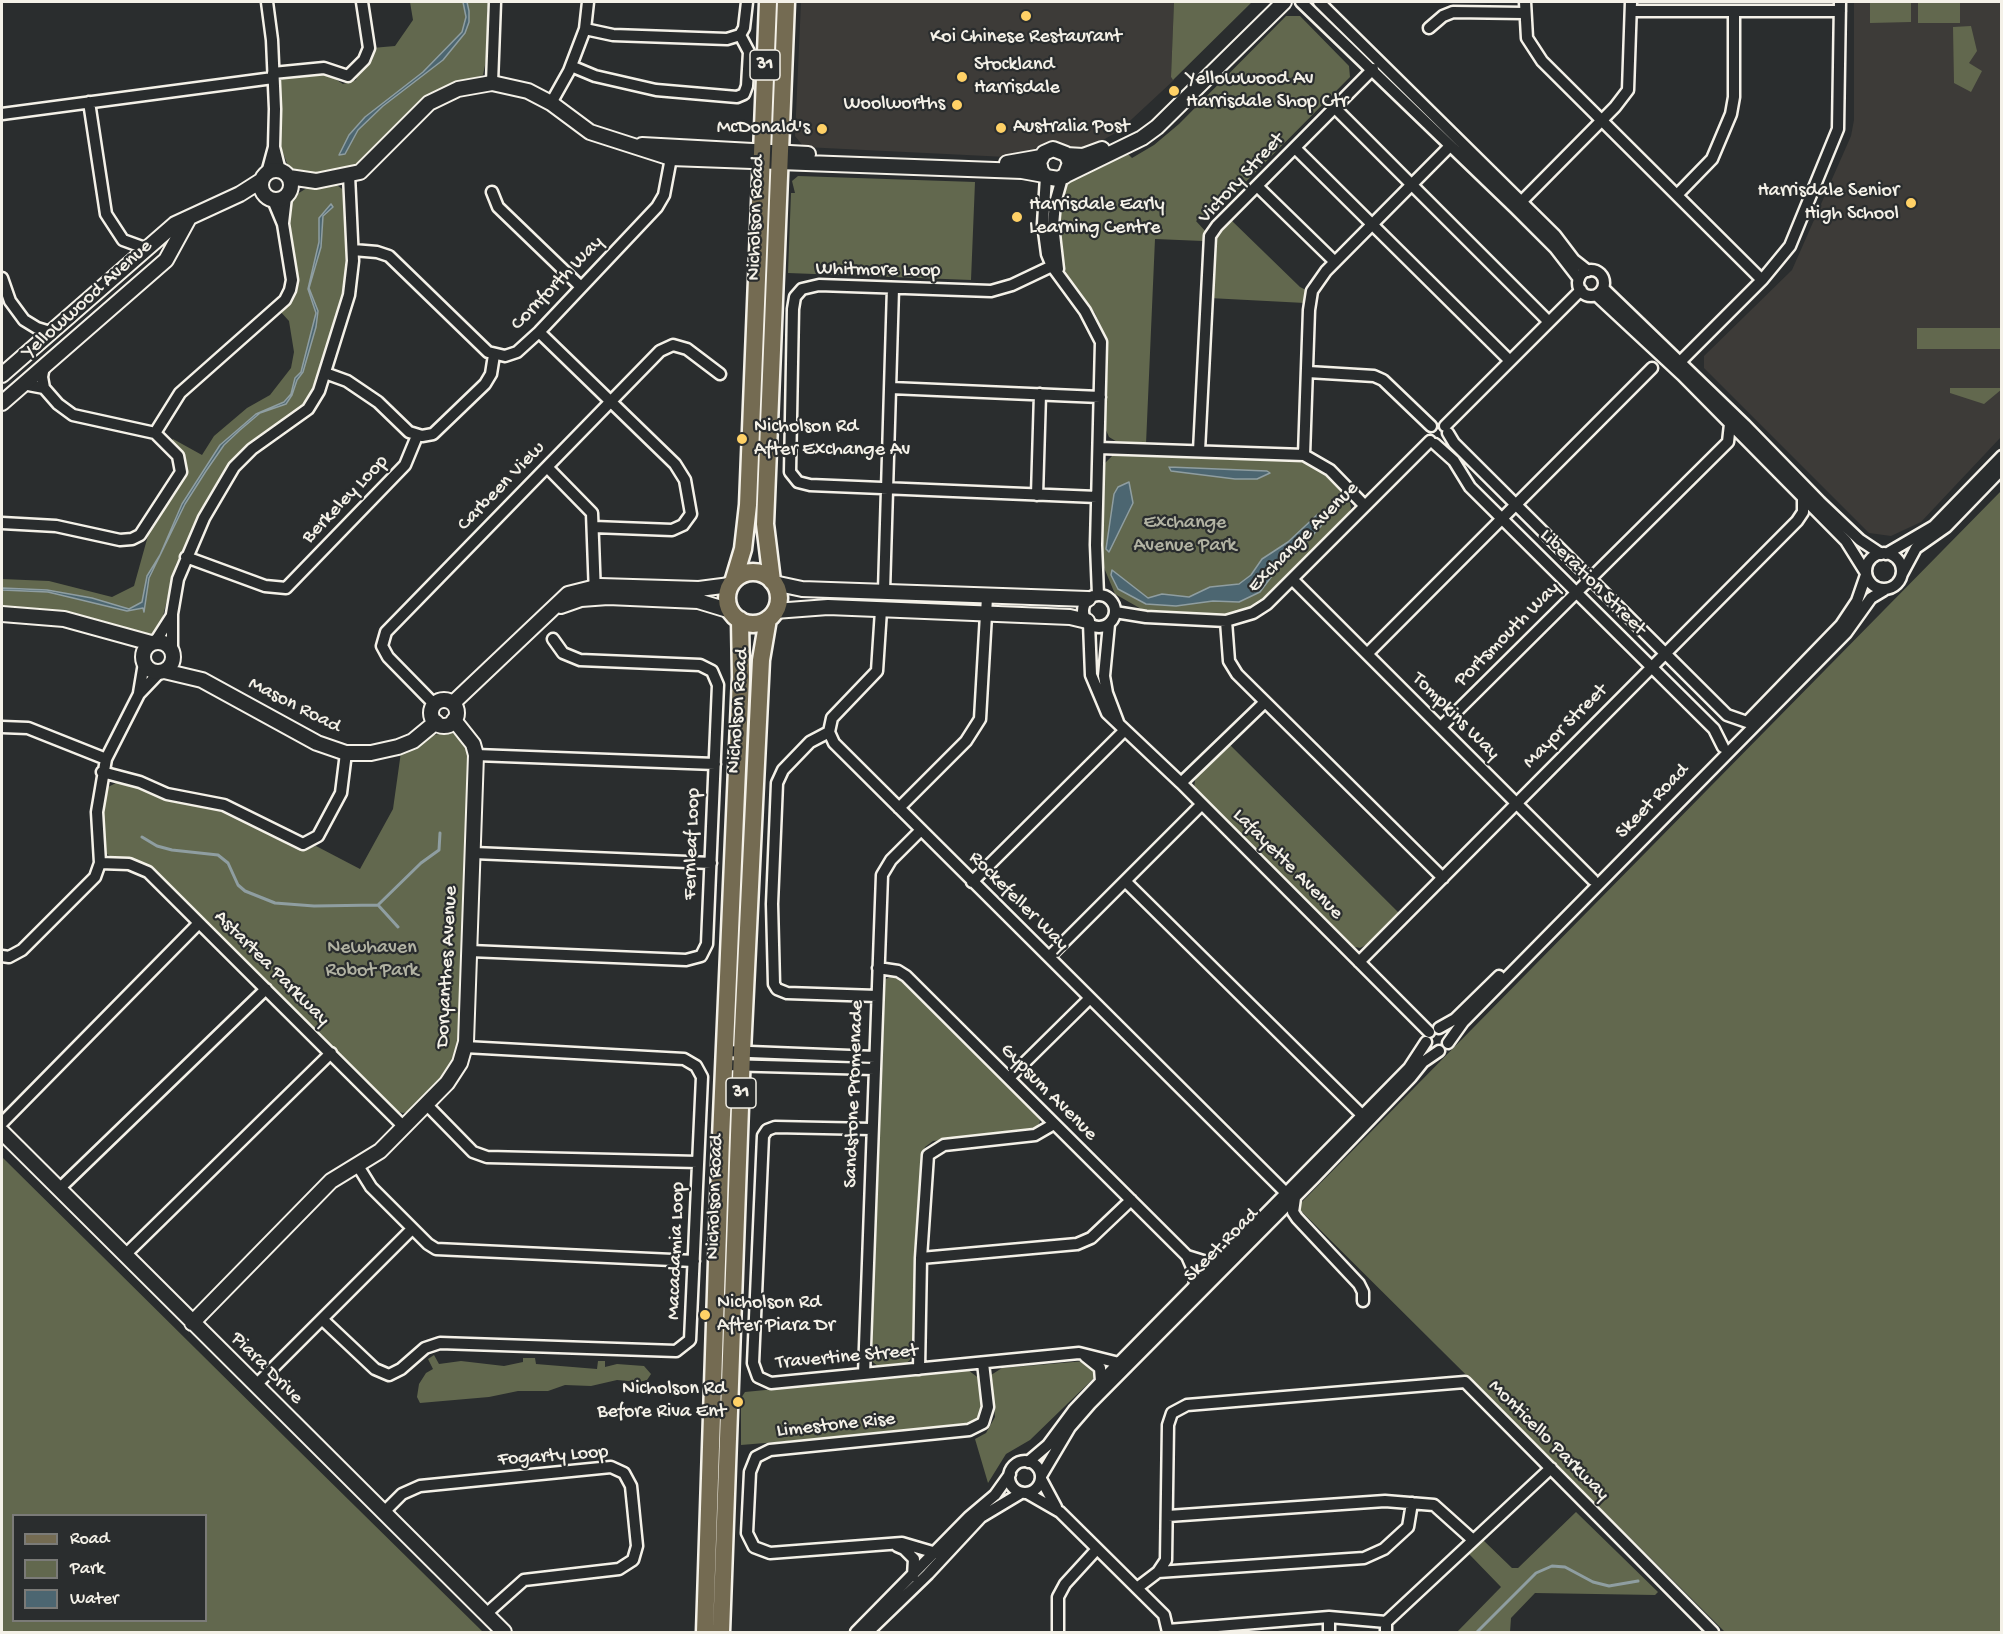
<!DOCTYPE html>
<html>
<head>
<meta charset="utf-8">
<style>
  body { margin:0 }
  #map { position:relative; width:2003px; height:1634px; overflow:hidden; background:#2a2d2e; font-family:"Gochi Hand",sans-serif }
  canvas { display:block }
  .frame { position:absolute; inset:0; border:3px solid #f4f1e8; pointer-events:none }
  .legend { position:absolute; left:12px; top:1514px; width:195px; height:108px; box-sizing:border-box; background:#2a2d2e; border:2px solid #7b7b78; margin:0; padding:8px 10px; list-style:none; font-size:18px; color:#f4f1e8 }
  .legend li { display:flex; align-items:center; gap:12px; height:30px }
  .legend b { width:30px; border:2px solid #7b7b78 }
</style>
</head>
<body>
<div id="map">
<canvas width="2003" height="1634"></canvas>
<div class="frame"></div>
<ul class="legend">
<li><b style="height:8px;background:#746b52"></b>Road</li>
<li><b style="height:16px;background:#62684e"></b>Park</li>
<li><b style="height:16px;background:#4c6671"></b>Water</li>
</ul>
</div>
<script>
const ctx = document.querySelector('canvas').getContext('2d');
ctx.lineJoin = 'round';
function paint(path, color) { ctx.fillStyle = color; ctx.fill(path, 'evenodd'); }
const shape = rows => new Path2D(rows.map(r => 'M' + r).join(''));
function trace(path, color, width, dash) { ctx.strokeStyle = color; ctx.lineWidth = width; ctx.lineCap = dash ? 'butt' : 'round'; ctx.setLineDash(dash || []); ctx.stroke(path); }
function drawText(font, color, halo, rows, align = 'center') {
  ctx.font = font + ' "Gochi Hand",sans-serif'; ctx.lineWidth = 4.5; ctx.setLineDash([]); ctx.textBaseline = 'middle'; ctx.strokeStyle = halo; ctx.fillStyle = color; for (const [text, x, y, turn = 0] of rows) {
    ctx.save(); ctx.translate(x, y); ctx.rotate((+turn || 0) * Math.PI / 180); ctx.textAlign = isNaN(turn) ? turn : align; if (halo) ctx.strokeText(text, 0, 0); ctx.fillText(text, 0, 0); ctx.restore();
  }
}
paint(shape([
  [801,2,1174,2,1171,77,1174,80,1119,131,1087,149,1027,158,804,147,795,136],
  [1854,2,2001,2,2001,437,1921,522,1891,536,1869,533,1704,368,1704,356,1792,270,1851,136,1854,120]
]), '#3d3b38');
paint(shape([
  [410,2,490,2,487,11,488,51,483,75,464,82,362,166,330,173,301,173,289,169,279,142,278,126,277,86,281,80,285,77,323,71,343,84,356,80,359,69,372,48,395,46,413,20],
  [1174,2,1252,2,1173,80,1171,77],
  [1870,2,1911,2,1911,22,1870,23],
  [1918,2,1960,2,1960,23,1918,23],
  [1286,16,1300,16,1349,66,1350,77,1207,221,1201,216,1196,221,1207,233,1203,241,1155,239,1146,444,1119,443,1109,437,1105,428,1108,354,1104,334,1095,313,1068,277,1059,258,1057,208,1066,181,1113,157,1117,159,1128,154,1132,158,1154,145,1179,124],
  [1971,26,1977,51,1969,63,1982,71,1971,92,1954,83,1953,27],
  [798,176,975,182,971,280,788,273,791,193,795,193,792,181],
  [334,183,345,191,347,201,345,293,315,387,299,412,256,438,229,465,176,564,159,632,149,639,66,614,2,608,2,579,49,581,112,597,134,586,149,532,185,477,184,458,170,443,173,439,202,455,214,436,247,408,270,395,291,368,294,352,289,321,279,310,291,296,287,225,291,198,310,186],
  [1230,219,1300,287,1308,291,1305,303,1209,298,1213,288,1213,269,1210,265,1215,235],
  [1917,328,2001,328,2001,349,1917,349],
  [1950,388,2001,388,2002,389,1984,404,1950,393],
  [1115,453,1157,453,1161,457,1180,457,1191,455,1195,458,1213,459,1217,456,1228,459,1246,460,1250,457,1261,461,1280,461,1284,458,1307,460,1321,469,1348,495,1351,508,1348,515,1256,606,1224,615,1143,610,1115,594,1102,563,1104,464],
  [2001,491,2001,1632,1725,1632,1297,1207],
  [449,731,465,741,471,755,460,1042,451,1070,412,1111,403,1113,395,1111,150,867,137,860,113,858,104,852,100,827,106,788,120,781,165,798,224,810,296,848,305,849,316,846,360,869,393,809,401,752,431,736],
  [1228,743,1399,913,1370,943,1360,948,1351,946,1198,794,1194,787,1196,775],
  [892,976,901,978,1038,1114,1040,1121,1038,1127,1028,1130,933,1141,925,1147,921,1155,914,1348,910,1360,904,1365,879,1367,869,1359,882,986,884,980],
  [2,1157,295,1447,483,1632,2,1632],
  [14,1516,206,1516,206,1620,14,1620],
  [434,1355,439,1364,461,1361,504,1366,523,1362,523,1358,535,1358,536,1364,597,1369,598,1361,605,1361,605,1367,617,1364,644,1366,651,1374,647,1380,639,1382,617,1380,591,1386,565,1385,548,1391,518,1391,489,1397,420,1403,417,1397,419,1384,426,1373,433,1369,428,1359],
  [1085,1361,1092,1367,1095,1377,1030,1440,1006,1454,988,1483,975,1439,986,1433,995,1417,991,1375,1002,1368],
  [968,1370,980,1379,983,1403,982,1413,977,1421,968,1426,741,1445,741,1398,745,1392],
  [1576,1512,1658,1592,1655,1595,1535,1593,1511,1618,1510,1632,1457,1632,1501,1587,1469,1554,1483,1540,1512,1568,1518,1568]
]), '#62684e');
const water = shape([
  [463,2,467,2,469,11,469,22,465,33,443,60,383,106,358,130,345,154,339,155,349,135,365,117,423,72,462,32,466,17,463,2],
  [331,204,333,207,323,216,321,247,309,288,318,311,316,327,303,372,297,380,292,395,286,404,260,413,240,430,224,445,206,471,185,504,149,578,144,612,143,608,127,611,48,592,2,590,2,588,47,590,92,598,129,609,142,602,147,576,160,555,182,504,220,445,256,414,284,402,291,394,295,378,301,372,316,313,308,289,319,242,319,218,331,204],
  [1169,467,1267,471,1270,473,1257,479,1235,479,1171,471,1169,467],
  [1129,482,1133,503,1109,552,1106,549,1114,494,1118,487,1129,482],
  [1318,514,1323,517,1321,526,1301,548,1280,565,1260,592,1239,602,1213,601,1176,606,1146,604,1118,589,1111,575,1112,570,1148,598,1162,594,1189,597,1210,587,1239,584,1251,575,1262,559,1288,542,1318,514]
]);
paint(water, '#4c6671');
trace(water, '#8f9ea1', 1.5);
trace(shape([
  [142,837,157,846,172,850,218,855,228,863,238,885,245,891,275,903,314,906,378,905,421,863,439,850,440,833],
  [378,905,398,927],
  [1477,1632,1536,1573,1552,1566,1565,1567,1593,1582,1609,1586,1638,1581]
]), '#8f9ea1', 3);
const street = shape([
  [267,2,272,40,275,109,274,147,267,173],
  [1301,2,1515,208,1555,248,1579,279],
  [1319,2,1555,235,1574,260,1588,271],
  [1525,2,1527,38,1542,61,1762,280],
  [1631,11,1840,11],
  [1429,28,1443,16,1453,12,1524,13],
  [585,29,613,35,727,39,740,35,744,28,747,2],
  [571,66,595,76,656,90,737,97,744,94,747,86,749,52,740,35],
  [273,73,324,68,348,76,364,60,369,48,362,2],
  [492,83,495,2],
  [89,102,106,214,123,240,145,248],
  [551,103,569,71,585,29,588,2],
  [1335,108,1548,321],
  [2,114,273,78],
  [274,147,280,171],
  [1295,148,1509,360],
  [1046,177,1043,224,1047,254,1052,266,1085,311,1101,342,1096,545,1098,595],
  [1257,186,1335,262],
  [492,192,498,207,581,287],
  [1677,195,1712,159,1731,114,1734,97,1734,11],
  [1521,202,1615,107,1628,90,1631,2],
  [283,223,286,197],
  [353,250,377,252,389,256,488,352,505,356,517,352,539,332,657,207,664,195,671,158],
  [1052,266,1012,285,991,291,819,285,802,289,795,297,793,309,790,472,798,482,810,485,1097,497],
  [1058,269,1053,225,1055,203,1062,178],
  '1578 283a13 13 0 1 1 26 0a13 13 0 1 1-26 0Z',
  [2,278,10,301,24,320,37,328,50,332],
  [1603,288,1745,425,1820,502,1860,540,1881,554],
  [1596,295,1682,375,1846,541,1866,573],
  [539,332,675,464,685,480,691,514,683,525,672,530,594,527],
  [1680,362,1762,280,1790,246,1838,129,1840,2],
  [1308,372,1374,376,1383,380,1431,426],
  [325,373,347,381,378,402,409,432,422,436,433,434,485,384,491,374,494,355],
  [23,384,44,388,42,377,44,366],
  [44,388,58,404,73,415,155,433,180,393,285,300,290,290,292,280,283,224,273,200],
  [891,388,1100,397],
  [1445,426,1581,290],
  [1448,433,1454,443,1727,715,1747,722],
  [1435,444,1454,461,1470,487,1714,729,1723,747],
  [1099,448,1304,455,1330,470,1365,506],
  [1199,451,1210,236,1217,226,1373,69],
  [1304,455,1309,310,1312,291,1326,271,1450,146],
  [547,467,592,513,595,595],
  [1037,495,1040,394],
  [2,523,56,526,120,540,132,539,140,535,181,472,178,456,155,433],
  '1866 571a18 18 0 1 1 36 0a18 18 0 1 1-36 0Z',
  [1886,554,1934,526,2002,456],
  [186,557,265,586,286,588,405,465,417,436],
  [1902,574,1916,548,1946,527,2002,469],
  [1292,579,1593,880],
  [884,591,893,288],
  '1083 611a16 16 0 1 1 32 0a16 16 0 1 1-32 0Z',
  [881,610,877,671,832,718,829,732,834,743,1286,1193],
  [1115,612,1146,617,1226,621,1253,613,1267,604,1430,441],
  [1226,621,1229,661,1237,674,1443,878],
  [1089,623,1091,675,1107,713,1181,783,1429,1032],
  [1109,624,1104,676,1107,693,1118,722],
  [155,642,171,617],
  [172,649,172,614,178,579,204,518,234,467,252,449,308,409,319,391,349,295,353,261,349,175],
  [1367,654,1652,368],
  [139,693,144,663],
  [435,705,388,657,382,646,386,632,660,351,673,345,687,349,720,374],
  [1747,722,1841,625,1857,601,1866,575],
  [2,727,28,728,106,759],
  [1441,727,1728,442,1730,424],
  [829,732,810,742,783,770,777,783,772,904,774,984,777,989,787,993,877,996],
  [476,755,715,764],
  [102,772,140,782,167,794,224,805,303,844,318,836,341,793,346,753],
  [1181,783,1265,702],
  [899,808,966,741,980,719,987,597],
  [474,853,711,863],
  [100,863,129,864,148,872,404,1127],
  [1125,881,1363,1116],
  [972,882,1125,730],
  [470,951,686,960,701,956,707,944,718,685,712,671,700,665,580,660,563,653,553,639],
  [2,956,9,957,22,950,95,877,100,863,97,812,106,759,139,694,160,672],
  [1049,957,1201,805],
  [1359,962,1797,521,1803,512,1803,497],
  [878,968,898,971,906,976,1187,1256,1216,1265],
  [1439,1028,1455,1019,1499,976],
  [1448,1043,1463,1022,1846,633,1871,598,1886,589],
  [725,1051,875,1057],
  [724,1065,874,1069],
  [1009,1078,1089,999],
  [427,1105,473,1152,487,1157,698,1162],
  [2,1123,199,923],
  [872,1129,775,1127,767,1130,763,1136,753,1363,758,1377,771,1383,1079,1353,1119,1363],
  [358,1166,371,1187,428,1244,436,1249,694,1261],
  [59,1189,266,989],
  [1295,1198,1293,1212,1297,1218,1359,1284,1363,1292,1363,1301],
  [125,1255,331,1053],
  [1187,1256,1194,1272,1195,1288],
  [921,1258,1077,1244,1091,1238,1131,1200],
  [323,1320,375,1369,389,1375,401,1369,425,1348,440,1343,676,1351,690,1340,702,1077,696,1066,684,1059,465,1047],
  [1085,1356,1100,1368,1101,1381],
  [919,1369,921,1258,928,1155,944,1145,1035,1135,1054,1124],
  [864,1374,882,875,891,860,921,830],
  [256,1385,412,1229],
  '1009 1477a16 16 0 1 1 32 0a16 16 0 1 1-32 0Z',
  [1028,1462,1048,1445,1074,1410,1111,1371,1409,1068,1426,1042],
  [1041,1476,1070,1427,1090,1404,1314,1178,1411,1077,1423,1062,1439,1051],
  [1041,1479,1056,1507],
  [1027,1493,1060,1512,1164,1615,1168,1632],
  [384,1512,402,1494,420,1486,611,1467,624,1473,631,1486,637,1546,633,1560,619,1569,524,1580,486,1614],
  [1168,1516,1385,1501,1434,1505,1473,1540],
  [897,1546,904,1549,914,1559,913,1576],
  [936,1553,902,1543,770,1553,754,1547,747,1533,750,1472,756,1457,770,1450,969,1430,983,1423,988,1407,983,1363],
  [1158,1572,1364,1558,1384,1549,1408,1527,1412,1503],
  [1137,1588,1158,1572,1166,1560,1168,1425,1172,1413,1187,1405,1465,1382,1713,1632],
  [1168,1630,1329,1617,1386,1622],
  [856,1632,969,1517,995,1495,1010,1474],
  [868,1632,928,1574,981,1517,1021,1493],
  [1058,1632,1058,1597,1065,1584,1097,1549],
  [1329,1632,1329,1617],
  [1386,1632,1386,1622,1551,1468]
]);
const secondary = shape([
  [642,145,808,154],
  [1066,155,1083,156,1102,149],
  [1007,163,1041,157],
  '261 185a15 15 0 1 1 30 0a15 15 0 1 1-30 0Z',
  [1065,176,1070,163,1066,154,1053,149,1044,153,1039,162,1041,171,1046,177,1058,179,1142,138,1157,127,1284,2],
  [289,177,316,181,360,172,429,103,458,89,492,83,528,91,551,103,590,132,671,158,1022,171,1044,175],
  [2,375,175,224,240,194,262,180],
  [2,403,166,260,189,218],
  [774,583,802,589,1088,599],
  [561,606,581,599,608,597,698,601,731,611],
  [775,611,828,607,1070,617,1087,621],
  [2,614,64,619,151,643],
  '143 657a15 15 0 1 1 30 0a15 15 0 1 1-30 0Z',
  [164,671,202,680,317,743,346,753,371,753,398,747,413,741,436,722],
  '431 713a13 13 0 1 1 26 0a13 13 0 1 1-26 0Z',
  [453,703,568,594,600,586,699,589,730,585],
  [2,1132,504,1632],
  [192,1323,331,1181,380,1151,447,1083,460,1063,466,1042,476,755,473,744,454,720]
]);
const primary = shape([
  '727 598a26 26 0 1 1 52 0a26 26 0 1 1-52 0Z',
  [734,579,743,549,748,505,768,2],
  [772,581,765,524,786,2],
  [705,1632,721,1138,741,677,740,620],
  [721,1632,742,1052,761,660,768,619]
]);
trace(street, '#f4f1e8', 15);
trace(secondary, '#f4f1e8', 18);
trace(primary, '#f4f1e8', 21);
trace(street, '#2a2d2e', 10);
trace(secondary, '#2a2d2e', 14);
trace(primary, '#746b52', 16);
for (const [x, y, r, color] of [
  [1026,16,6,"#ffd166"],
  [962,77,6,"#ffd166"],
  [1174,91,6,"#ffd166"],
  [957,105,6,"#ffd166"],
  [1001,128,6,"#ffd166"],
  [822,129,6,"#ffd166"],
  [1911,203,6,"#ffd166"],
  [1017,217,6,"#ffd166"],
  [742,439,6,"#ffd166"],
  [705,1315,6,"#ffd166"],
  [738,1402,6,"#ffd166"]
]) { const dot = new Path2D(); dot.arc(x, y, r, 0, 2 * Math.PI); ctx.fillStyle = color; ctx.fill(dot); trace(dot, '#2a2d2e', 2); }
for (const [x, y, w] of [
  [765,65,30],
  [741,1093,30]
]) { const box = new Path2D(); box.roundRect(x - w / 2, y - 15, w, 30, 4.5); ctx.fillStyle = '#2a2d2e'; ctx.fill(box); trace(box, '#f4f1e8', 1.5); }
drawText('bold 18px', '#f4f1e8', null, [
  ["31",765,65],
  ["31",741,1093]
]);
drawText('20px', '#f4f1e8', '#2a2d2e', [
  ["Koi Chinese Restaurant",1026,38,"center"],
  ["Stockland",974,66],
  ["Harrisdale",974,89],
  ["Yellowwood Av",1186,80],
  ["Harrisdale Shop Ctr",1186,103],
  ["Woolworths",945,105,"right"],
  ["Australia Post",1013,128],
  ["McDonald's",810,129,"right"],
  ["Harrisdale Senior",1899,192,"right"],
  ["High School",1899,215,"right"],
  ["Harrisdale Early",1029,206],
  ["Learning Centre",1029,229],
  ["Nicholson Rd",754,428],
  ["After Exchange Av",754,451],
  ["Nicholson Rd",717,1304],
  ["After Piara Dr",717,1327],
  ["Nicholson Rd",726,1390,"right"],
  ["Before Riva Ent",726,1413,"right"]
], 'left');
drawText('20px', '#f4f1e8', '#2a2d2e', [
  ["Victory Street",1242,179,-47],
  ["Nicholson Road",757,218,-88],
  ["Whitmore Loop",878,271,1],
  ["Cornforth Way",558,284,-46],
  ["Yellowwood Avenue",88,300,-42],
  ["Carbeen View",502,487,-46],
  ["Berkeley Loop",346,500,-46],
  ["Exchange Avenue",1304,538,-45],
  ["Liberation Street",1592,583,45],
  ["Portsmouth Way",1508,635,-45],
  ["Mason Road",294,706,27],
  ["Nicholson Road",739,711,-86],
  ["Tompkins Way",1455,717,45],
  ["Mayor Street",1566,727,-45],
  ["Skeet Road",1653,802,-46],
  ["Fernleaf Loop",693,844,-88],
  ["Lafayette Avenue",1287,865,45],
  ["Rockefeller Way",1018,902,45],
  ["Doryanthes Avenue",448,967,-87],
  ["Astartea Parkway",271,969,45],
  ["Gypsum Avenue",1048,1093,45],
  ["Sandstone Promenade",855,1094,-88],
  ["Nicholson Road",716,1197,-88],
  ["Skeet Road",1222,1246,-45],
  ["Macadamia Loop",677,1251,-88],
  ["Travertine Street",847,1358,-5],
  ["Piara Drive",266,1369,45],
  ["Limestone Rise",836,1426,-6],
  ["Monticello Parkway",1548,1441,45],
  ["Fogarty Loop",553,1457,-4]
]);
drawText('20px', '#b2b3a3', '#2a2d2e', [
  ["Exchange",1185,524],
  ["Avenue Park",1185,547],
  ["Newhaven",372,949],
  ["Robot Park",372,972]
]);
</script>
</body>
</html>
